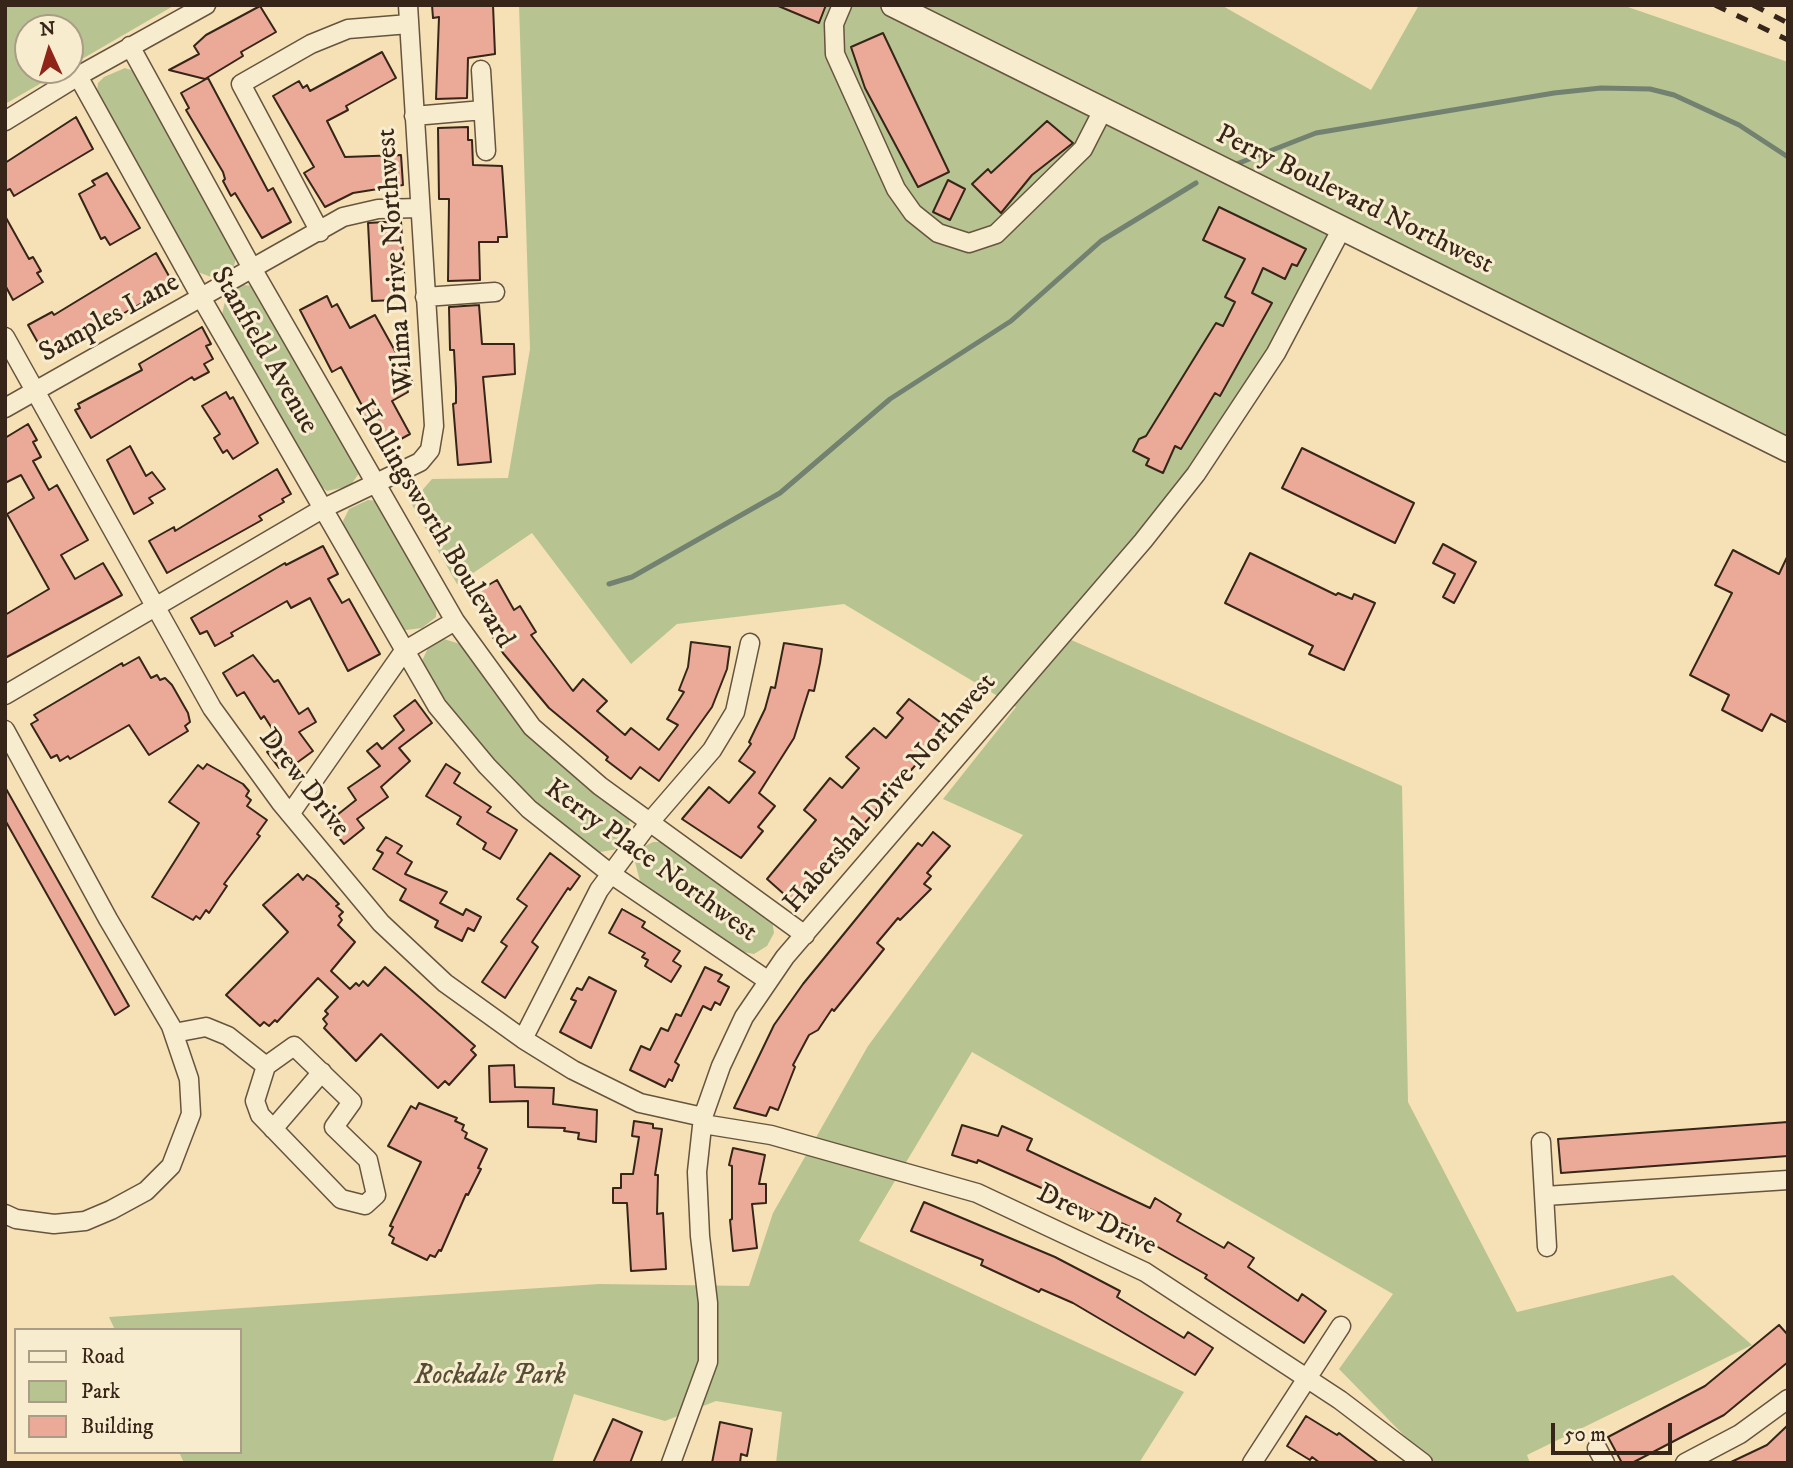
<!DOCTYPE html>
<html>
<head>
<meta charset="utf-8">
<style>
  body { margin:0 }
  #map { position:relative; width:1793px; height:1468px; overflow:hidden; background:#f5e1b5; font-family:"IM FELL DW Pica",serif }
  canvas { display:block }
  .frame { position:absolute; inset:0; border:7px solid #362518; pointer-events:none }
  .legend { position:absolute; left:14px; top:1328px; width:228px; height:126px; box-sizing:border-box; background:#f8eccf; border:2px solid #aa9c86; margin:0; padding:9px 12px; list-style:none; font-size:21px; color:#362518 }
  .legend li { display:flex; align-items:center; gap:14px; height:35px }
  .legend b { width:35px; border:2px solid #aa9c86 }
  .north { position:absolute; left:14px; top:14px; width:70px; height:70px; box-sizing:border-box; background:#f8eccf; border:2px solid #aa9c86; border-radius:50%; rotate:356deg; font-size:19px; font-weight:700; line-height:28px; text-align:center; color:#362518 }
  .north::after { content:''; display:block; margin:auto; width:24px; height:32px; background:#8f2418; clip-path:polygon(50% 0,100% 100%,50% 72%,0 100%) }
  .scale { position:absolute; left:1551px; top:1423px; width:121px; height:32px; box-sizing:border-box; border:4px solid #362518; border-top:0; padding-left:9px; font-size:21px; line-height:24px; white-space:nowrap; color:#362518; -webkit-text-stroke:5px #f8eccf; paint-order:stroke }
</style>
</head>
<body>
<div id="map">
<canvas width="1793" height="1468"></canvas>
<div class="frame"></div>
<ul class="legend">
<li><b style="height:9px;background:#f8eccf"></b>Road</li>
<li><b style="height:19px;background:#b7c491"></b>Park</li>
<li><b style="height:19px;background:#eba997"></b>Building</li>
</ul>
<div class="north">N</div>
<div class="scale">50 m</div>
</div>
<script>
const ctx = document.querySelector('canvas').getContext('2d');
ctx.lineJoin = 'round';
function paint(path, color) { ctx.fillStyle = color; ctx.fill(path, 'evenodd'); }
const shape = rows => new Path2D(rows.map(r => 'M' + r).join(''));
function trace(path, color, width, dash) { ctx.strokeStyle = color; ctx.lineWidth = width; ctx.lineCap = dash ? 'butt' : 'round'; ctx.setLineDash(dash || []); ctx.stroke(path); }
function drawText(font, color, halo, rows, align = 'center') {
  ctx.font = font + ' "IM FELL DW Pica",serif'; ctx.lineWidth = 6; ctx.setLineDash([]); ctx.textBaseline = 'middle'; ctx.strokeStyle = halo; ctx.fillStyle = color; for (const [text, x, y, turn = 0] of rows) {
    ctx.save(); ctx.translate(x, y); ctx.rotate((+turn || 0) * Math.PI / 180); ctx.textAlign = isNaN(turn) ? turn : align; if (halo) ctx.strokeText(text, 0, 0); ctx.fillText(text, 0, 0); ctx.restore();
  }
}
paint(shape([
  [5,5,175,5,70,66,70,28,28,28,28,70,64,70,5,104],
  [519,5,1221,5,1371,90,1419,5,1622,5,1788,62,1788,447,1331,231,1258,383,1069,639,1402,786,1408,1102,1517,1312,1673,1275,1752,1345,1527,1455,1530,1463,1431,1463,1339,1369,1393,1294,972,1052,859,1241,1184,1392,1139,1463,776,1463,782,1412,716,1401,665,1421,574,1394,552,1463,184,1463,179,1452,240,1452,240,1330,115,1330,109,1317,599,1284,749,1286,773,1213,868,1046,1023,835,943,799,1016,707,844,604,677,624,631,664,532,533,457,584,411,503,432,479,508,478,530,349],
  [125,68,134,71,237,253,234,266,228,271,211,277,198,272,97,92,98,83,104,77],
  [243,285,254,286,360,472,350,486,327,491,318,484,222,315,226,296],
  [368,500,377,501,437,601,436,617,422,628,406,630,400,628,345,531,343,521,349,509],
  [444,639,463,645,492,690,522,726,629,818,630,834,618,849,600,852,584,843,523,790,474,740,423,668,422,661,428,648],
  [653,842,663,842,772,919,774,933,767,946,754,954,738,951,640,881,635,862,645,846]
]), '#b7c491');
trace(shape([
  [1234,165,1316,133,1554,93,1601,88,1650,89,1674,95,1739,125,1788,157],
  [609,584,632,577,780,493,890,399,1011,321,1101,241,1196,183]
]), '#738171', 5);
const building = shape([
  [432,5,493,5,495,54,468,58,467,98,436,99,439,17,433,18,432,5],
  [776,5,826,5,819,23,776,5],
  [260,6,276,32,241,52,243,56,205,79,169,70,199,54,194,46,206,35,260,6],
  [883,33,949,172,918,187,865,88,851,47,883,33],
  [382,52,396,78,346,106,348,110,327,121,345,157,401,155,403,185,353,193,325,207,304,173,314,167,273,96,299,81,303,88,307,85,310,91,382,52],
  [208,78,268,191,273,188,291,222,262,238,235,193,231,196,223,181,225,179,223,172,186,110,189,108,181,93,208,78],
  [76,117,93,149,14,196,10,189,5,191,5,163,76,117],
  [1047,121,1073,143,1032,175,1001,213,972,184,988,169,991,173,1047,121],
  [468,127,468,140,472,140,473,165,502,166,507,237,498,237,498,242,479,242,480,280,448,281,449,199,439,199,438,128,468,127],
  [107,173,140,228,110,245,105,237,101,239,79,194,95,185,92,181,107,173],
  [948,180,965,189,950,220,933,212,948,180],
  [1219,207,1306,249,1297,266,1292,264,1285,279,1263,268,1252,293,1272,303,1220,396,1215,393,1181,449,1175,446,1163,473,1146,465,1149,459,1133,451,1139,439,1146,436,1216,323,1223,326,1235,302,1225,297,1245,259,1203,240,1219,207],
  [5,216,29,259,33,257,41,271,37,273,43,282,13,300,5,285,5,216],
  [401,221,405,288,402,289,402,296,394,297,394,300,372,301,368,223,401,221],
  [156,253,174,285,46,357,28,325,52,312,54,315,156,253],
  [327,296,332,307,337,304,350,328,375,315,414,385,407,389,408,392,392,401,410,434,381,450,361,413,365,411,341,367,332,372,300,310,327,296],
  [479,305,482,344,514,344,515,374,483,377,491,462,458,465,453,404,456,403,456,388,454,350,450,350,449,307,479,305],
  [202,327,211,344,206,346,213,359,204,364,209,372,194,380,192,377,91,438,75,410,80,408,78,404,142,370,139,364,202,327],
  [226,392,230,399,233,397,258,443,233,459,227,450,223,453,214,438,220,434,202,406,226,392],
  [28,424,37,440,33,442,41,457,33,461,49,490,57,485,88,540,61,555,75,579,103,563,122,595,5,658,5,615,49,589,7,514,34,498,21,475,5,483,5,438,28,424],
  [130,446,146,476,152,472,165,489,149,498,153,503,134,514,107,460,130,446],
  [1302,448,1414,503,1395,543,1282,488,1302,448],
  [277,469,291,494,282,499,284,502,259,516,262,520,167,573,149,541,174,527,175,531,277,469],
  [1443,544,1476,562,1454,603,1443,597,1455,574,1433,563,1443,544],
  [323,546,338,574,328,579,342,603,349,599,380,654,348,671,310,598,291,608,287,601,231,633,233,636,215,646,207,631,200,634,191,618,285,563,286,565,323,546],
  [1733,550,1779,574,1788,555,1788,723,1771,714,1762,731,1722,710,1729,695,1690,675,1732,593,1715,585,1733,550],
  [1250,553,1336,595,1338,593,1352,599,1354,594,1375,603,1344,670,1309,654,1313,646,1225,603,1250,553],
  [497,580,514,610,520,606,536,632,531,635,573,691,583,679,607,701,597,711,625,735,631,728,659,750,678,725,667,719,684,692,679,690,688,667,691,642,730,647,727,669,712,707,659,781,640,767,631,779,606,760,608,757,549,708,503,653,487,628,491,625,473,594,497,580],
  [784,643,822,649,820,663,814,691,809,690,794,738,759,793,775,806,758,827,763,831,741,858,682,819,709,787,729,803,755,772,739,761,751,744,749,742,765,709,771,687,775,688,784,643],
  [253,655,274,682,278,680,299,714,308,708,316,722,299,732,313,751,287,770,283,765,279,768,267,752,272,748,269,744,278,738,264,716,261,719,244,692,237,696,223,673,253,655],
  [139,657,151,678,157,675,160,680,165,678,172,685,188,713,190,722,185,726,188,731,149,755,129,725,70,759,68,756,60,761,57,755,51,758,31,724,38,720,34,715,122,663,123,666,139,657],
  [909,699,948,728,843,848,817,882,814,879,794,903,767,879,816,820,804,810,830,778,842,788,859,768,846,757,874,728,886,738,903,718,897,713,909,699],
  [415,700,432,723,399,748,410,761,381,787,388,797,357,819,364,828,344,844,327,823,356,800,348,788,380,766,367,751,377,743,382,749,404,730,394,716,415,700],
  [207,764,243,784,249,791,246,796,251,800,247,806,267,820,257,834,260,836,224,884,227,886,209,913,206,910,200,919,196,916,193,920,152,897,199,823,169,802,198,765,203,769,207,764],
  [446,764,460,773,454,783,491,807,487,812,517,830,500,859,483,849,486,843,457,824,461,817,426,796,446,764],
  [5,787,129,1006,115,1015,5,820,5,787],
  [933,832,950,846,927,873,931,876,924,884,931,889,900,920,898,918,877,943,884,949,834,1011,832,1009,818,1030,809,1035,793,1065,795,1067,778,1110,770,1107,766,1116,734,1108,774,1025,803,984,918,843,922,846,933,832],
  [386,837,402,846,397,853,412,862,405,874,447,892,440,903,463,915,466,909,481,917,474,931,468,928,462,941,435,927,438,921,400,900,406,889,373,869,383,853,377,850,386,837],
  [550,853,580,876,570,890,568,888,532,942,538,947,505,998,482,982,507,946,501,942,527,906,517,899,550,853],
  [298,874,303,880,307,875,315,880,339,904,336,906,343,912,339,916,342,920,338,925,355,942,331,971,350,989,356,983,359,986,363,981,368,986,385,967,475,1046,471,1050,476,1055,449,1085,445,1081,438,1088,381,1034,356,1061,324,1028,327,1024,323,1019,328,1014,325,1011,338,997,318,978,277,1022,275,1020,269,1026,264,1022,260,1026,226,995,288,932,263,905,298,874],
  [622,909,645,922,642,927,680,951,673,961,681,966,671,982,645,966,648,960,642,957,645,953,609,933,622,909],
  [705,967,722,975,718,981,729,987,720,1005,715,1002,711,1010,703,1006,675,1062,679,1065,672,1081,669,1079,665,1087,630,1070,641,1046,650,1050,661,1028,668,1031,676,1014,681,1016,705,967],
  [589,977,616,991,591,1048,560,1032,576,1001,571,999,577,988,582,990,589,977],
  [514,1065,515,1087,554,1088,553,1104,597,1110,596,1142,578,1139,579,1133,564,1131,565,1128,528,1127,528,1101,490,1102,489,1066,514,1065],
  [419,1103,457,1118,455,1121,464,1125,462,1130,467,1133,465,1138,487,1149,478,1168,481,1169,468,1195,466,1194,441,1251,439,1250,435,1257,430,1255,427,1260,392,1243,394,1238,389,1235,393,1227,390,1226,421,1162,388,1146,411,1106,416,1109,419,1103],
  [634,1121,653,1124,653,1128,662,1129,655,1175,658,1175,657,1214,663,1213,666,1269,631,1271,627,1203,613,1203,613,1188,621,1188,621,1174,633,1174,639,1137,632,1136,634,1121],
  [1788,1122,1788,1156,1561,1173,1558,1139,1788,1122],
  [962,1125,998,1136,1002,1126,1032,1139,1027,1150,1150,1208,1155,1198,1181,1214,1177,1221,1224,1248,1228,1242,1254,1258,1248,1267,1298,1301,1302,1294,1326,1311,1304,1343,1205,1278,1207,1275,1135,1234,1137,1230,978,1160,977,1163,952,1155,962,1125],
  [733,1148,765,1155,759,1184,766,1184,766,1203,752,1204,757,1248,733,1251,730,1220,732,1219,732,1166,729,1165,733,1148],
  [924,1202,1055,1257,1120,1291,1117,1297,1184,1338,1188,1332,1213,1348,1195,1375,1073,1303,1041,1289,1039,1292,981,1265,983,1260,911,1231,924,1202],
  [1779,1325,1788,1335,1788,1362,1724,1415,1632,1463,1622,1463,1608,1437,1705,1386,1779,1325],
  [1306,1416,1337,1435,1339,1433,1379,1463,1320,1463,1312,1457,1310,1460,1287,1446,1306,1416],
  [613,1419,642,1432,630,1463,593,1463,613,1419],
  [720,1422,752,1429,747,1456,741,1454,740,1463,712,1463,720,1422],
  [1788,1425,1788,1463,1729,1463,1767,1445,1788,1425]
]);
paint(building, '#eba997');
trace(building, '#362518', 2);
const minor = shape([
  [842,5,834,24,835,54,896,189,913,213,938,233,969,243,996,234,1083,149,1103,110],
  [130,46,253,270,455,621,532,727,600,786,805,935],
  [481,70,486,151],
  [78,76,202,299,437,706,487,766,529,809,611,874,767,980],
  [414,116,483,110],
  [5,121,78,76,206,5],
  [320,232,241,84,311,44,348,29,409,24],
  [425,297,495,292],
  [5,337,212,708,281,803,381,923,445,983,523,1039,573,1070,640,1103,703,1117],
  [5,408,343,217,378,209,420,208],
  [5,695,324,508,420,462,430,450,434,426,408,5],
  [5,730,108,919,171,1026,189,1079,191,1114,171,1166,146,1191,111,1210,85,1221,54,1224,16,1219,5,1214],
  [290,814,404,651,455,621],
  [174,1033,206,1027,228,1036,266,1066,255,1101,260,1115,341,1199,365,1205,376,1195,368,1160,334,1127,352,1102,294,1046,266,1066],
  [523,1039,599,890,649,823,712,750,735,712,750,643],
  [703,1124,771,1135,977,1193,1145,1272,1340,1400,1423,1463],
  [273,1129,322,1072],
  [1541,1142,1547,1247],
  [1545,1196,1788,1180],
  [1597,1448,1605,1463],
  [671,1463,708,1362,708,1303,700,1236,697,1172,703,1117,721,1066,744,1017,785,957,1143,541,1196,474,1276,353,1342,228],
  [1252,1463,1341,1326],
  [1685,1463,1740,1434,1788,1399]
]);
const tertiary = shape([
  [893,5,1788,450]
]);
trace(minor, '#66543f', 21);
trace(tertiary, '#66543f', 26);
trace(minor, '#f8eccf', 18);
trace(tertiary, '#f8eccf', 23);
trace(shape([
  [1715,5,1788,40],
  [1753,5,1788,23]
]), '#362518', 5, [12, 12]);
drawText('28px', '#362518', '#f8eccf', [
  ["Perry Boulevard Northwest",1354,201,26],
  ["Wilma Drive Northwest",397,261,-94],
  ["Samples Lane",110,319,-29],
  ["Stanfield Avenue",263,351,60],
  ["Hollingsworth Boulevard",433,525,59],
  ["Drew Drive",303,784,52],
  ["Habershal Drive Northwest",891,794,-49],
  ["Kerry Place Northwest",650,862,36],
  ["Drew Drive",1096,1221,26]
]);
drawText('italic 28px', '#564d36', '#f8eccf', [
  ["Rockdale Park",490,1377]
]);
</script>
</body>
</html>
